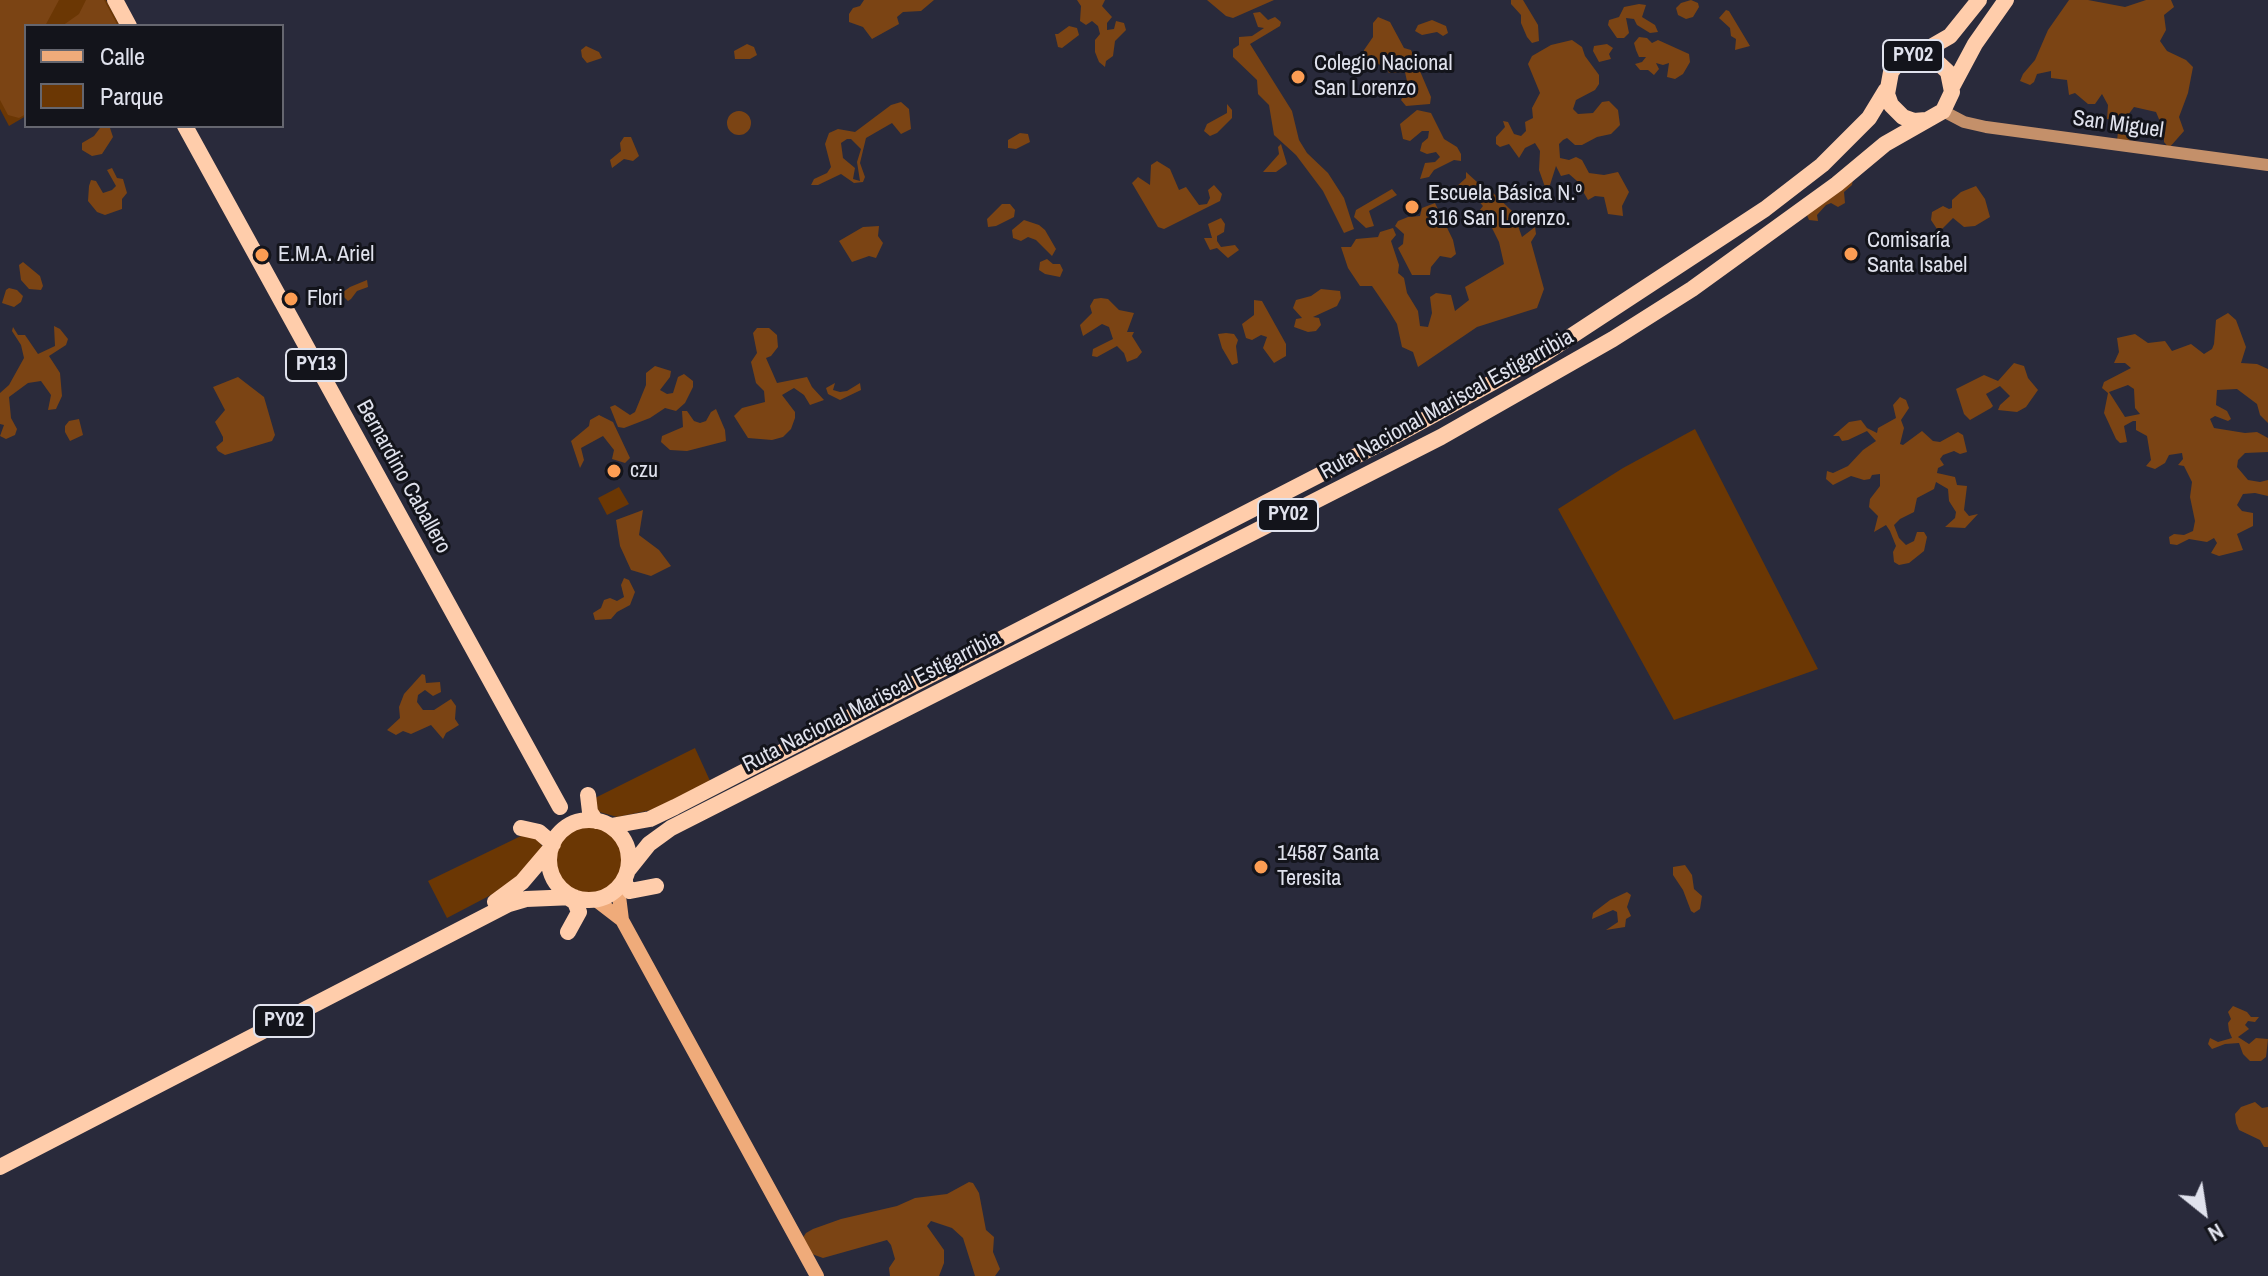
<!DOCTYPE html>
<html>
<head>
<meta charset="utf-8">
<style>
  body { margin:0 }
  #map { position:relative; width:2268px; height:1276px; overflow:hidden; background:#292a3b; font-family:"Archivo Narrow",sans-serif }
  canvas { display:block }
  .legend { position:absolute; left:24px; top:24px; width:260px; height:104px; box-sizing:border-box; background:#13141b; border:2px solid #65666f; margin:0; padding:10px 14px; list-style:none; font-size:24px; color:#e0e2ed }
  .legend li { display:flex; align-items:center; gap:16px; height:40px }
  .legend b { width:40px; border:2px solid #65666f }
  .north { position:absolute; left:2164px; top:1172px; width:80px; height:80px; -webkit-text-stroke:6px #13141b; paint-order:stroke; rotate:150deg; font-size:22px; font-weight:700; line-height:32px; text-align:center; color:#e0e2ed }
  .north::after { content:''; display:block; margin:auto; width:28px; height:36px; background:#e0e2ed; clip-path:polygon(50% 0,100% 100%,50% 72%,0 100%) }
</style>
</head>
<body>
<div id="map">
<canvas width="2268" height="1276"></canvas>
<ul class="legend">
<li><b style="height:10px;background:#efab7a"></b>Calle</li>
<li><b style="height:22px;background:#6b3704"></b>Parque</li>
</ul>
<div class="north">N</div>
</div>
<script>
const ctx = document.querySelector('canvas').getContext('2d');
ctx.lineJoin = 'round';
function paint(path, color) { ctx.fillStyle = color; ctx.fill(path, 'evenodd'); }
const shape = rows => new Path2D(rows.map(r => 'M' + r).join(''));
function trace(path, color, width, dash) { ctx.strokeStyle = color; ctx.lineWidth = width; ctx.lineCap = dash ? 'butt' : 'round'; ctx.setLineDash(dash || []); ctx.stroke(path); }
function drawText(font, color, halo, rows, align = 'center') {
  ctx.font = font + ' "Archivo Narrow",sans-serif'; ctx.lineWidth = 6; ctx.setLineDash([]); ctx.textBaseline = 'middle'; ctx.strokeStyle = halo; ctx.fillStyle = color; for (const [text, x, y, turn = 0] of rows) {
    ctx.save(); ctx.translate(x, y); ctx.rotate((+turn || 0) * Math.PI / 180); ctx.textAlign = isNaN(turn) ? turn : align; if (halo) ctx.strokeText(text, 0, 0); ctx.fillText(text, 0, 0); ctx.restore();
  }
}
paint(shape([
  [0,0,106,0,120,26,26,26,26,116,9,126,0,109],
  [1695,429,1818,669,1674,720,1558,509,1623,468],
  [619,487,629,504,607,515,598,498],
  [695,748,711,783,661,808,617,817,596,811,593,799],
  '555 859a34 34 0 1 1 68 0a34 34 0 1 1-68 0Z',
  [523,835,536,838,543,847,510,885,447,918,428,881]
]), '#6b3704');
paint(shape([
  [0,0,59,0,45,26,26,26,26,114,19,118,8,115,0,100],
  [86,0,104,0,118,26,62,26,79,14],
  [864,0,934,0,921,11,903,12,897,17,899,24,872,39,863,27,849,22,849,14,853,8,860,6],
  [1077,0,1105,0,1102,6,1112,17,1107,23,1107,30,1114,29,1116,21,1124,23,1126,30,1115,41,1113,56,1106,61,1105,67,1099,62,1095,52,1095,40,1100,34,1098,26,1092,21,1086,25,1080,21,1081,6],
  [1207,0,1274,0,1233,18,1226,16],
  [1511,0,1523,0,1538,25,1539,41,1532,43,1527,37,1521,23,1521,15,1511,4],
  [1691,0,1698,3,1699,7,1693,17,1686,19,1678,15,1676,8,1681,3],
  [2069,0,2088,0,2125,7,2146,0,2171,0,2174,7,2164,15,2166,30,2160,41,2167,51,2186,60,2193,67,2188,93,2179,117,2184,131,2169,148,2164,142,2164,131,2156,112,2134,107,2128,115,2126,129,2131,136,2129,141,2117,141,2119,122,2107,119,2108,105,2102,94,2095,104,2088,104,2075,93,2069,95,2067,80,2051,78,2051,71,2037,74,2034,82,2030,85,2020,81,2023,74,2035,60,2048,30],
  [1639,4,1646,5,1642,17,1655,25,1658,32,1650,33,1637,25,1634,19,1626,18,1629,33,1624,38,1617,38,1608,25,1609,20,1619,17,1624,7],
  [1726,10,1729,11,1750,46,1735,50,1736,39,1731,36,1730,28,1719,18],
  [1260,12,1268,20,1275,17,1281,22,1280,26,1250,44,1292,111,1299,140,1307,153,1328,173,1344,198,1354,229,1344,233,1323,191,1296,155,1274,135,1269,105,1258,94,1257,80,1233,57,1233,49,1239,45,1239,37,1252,36,1264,28,1258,27,1253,13],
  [1378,17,1390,22,1404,48,1411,50,1431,97,1430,104,1406,106,1401,100,1408,86,1405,72,1389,73,1385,66,1370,62,1365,57,1364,50,1373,37,1373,23],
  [1432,20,1446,26,1448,33,1443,36,1437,32,1422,35,1415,31,1418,25],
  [1069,26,1077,28,1079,35,1062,48,1058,47,1055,34,1058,34],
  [1639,37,1647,38,1652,43,1658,40,1689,54,1690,62,1683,74,1675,79,1667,77,1669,63,1663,65,1656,63,1659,69,1654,75,1648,70,1640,70,1635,64,1642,62,1646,57,1639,57,1636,50,1634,43],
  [1572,40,1582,47,1585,56,1599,75,1599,84,1595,90,1576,100,1573,109,1578,114,1593,113,1602,102,1609,101,1618,110,1620,125,1611,134,1597,137,1582,145,1575,145,1567,138,1563,140,1559,144,1560,158,1569,160,1576,157,1582,160,1589,173,1604,175,1618,172,1629,192,1622,206,1623,216,1608,214,1604,197,1595,196,1588,200,1577,181,1569,174,1561,176,1556,166,1550,185,1545,187,1539,170,1540,151,1535,143,1525,148,1519,158,1509,144,1500,147,1496,144,1496,137,1505,127,1503,121,1508,122,1514,134,1521,136,1526,131,1525,122,1533,118,1532,108,1540,93,1528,64,1532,56,1551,45],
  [747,44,754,47,757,55,750,59,735,59,734,51],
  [1607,44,1613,48,1609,54,1611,59,1599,62,1593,51,1594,46],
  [586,46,599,52,602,58,587,63,582,57,581,50],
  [901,102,909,109,911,129,901,134,892,123,866,138,860,163,865,177,863,182,854,183,841,174,818,185,811,185,814,179,827,173,831,167,825,144,829,133,838,129,855,132,891,105],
  [847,139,851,139,861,149,857,162,860,181,853,179,855,168,843,158,841,143],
  [1227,104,1232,110,1232,118,1217,133,1210,136,1204,131,1207,124,1227,113],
  [1417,110,1431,113,1444,139,1457,147,1461,154,1461,161,1454,160,1434,170,1429,177,1420,179,1425,163,1435,162,1440,157,1436,152,1427,154,1420,151,1422,143,1428,138,1429,131,1422,131,1410,141,1403,139,1400,124],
  '727 123a12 12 0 1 1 24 0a12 12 0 1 1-24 0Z',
  [100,128,110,128,113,137,102,154,92,156,82,150,82,143,94,136],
  [1020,133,1028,134,1030,142,1016,149,1008,148,1008,140],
  [624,137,631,137,639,156,633,161,624,159,612,168,610,160,621,151,620,143],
  [1281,144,1287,164,1276,172,1263,172,1279,154,1278,147],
  [1157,161,1170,169,1179,190,1186,187,1199,205,1207,204,1210,198,1208,190,1214,185,1222,194,1220,201,1164,229,1158,227,1132,183,1138,177,1150,185,1151,165],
  [112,168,117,178,123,179,127,193,122,199,122,209,105,215,97,212,88,201,89,186,91,180,96,181,103,193,112,190,116,186,107,170],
  [1466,172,1477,182,1479,195,1483,190,1490,190,1513,212,1522,237,1535,227,1536,234,1531,242,1544,289,1537,308,1477,327,1418,367,1413,352,1402,347,1397,324,1389,311,1372,286,1360,286,1348,268,1341,247,1351,247,1356,239,1378,237,1380,232,1393,228,1396,235,1391,241,1399,265,1398,273,1404,278,1407,293,1418,311,1420,326,1428,327,1432,313,1430,297,1436,293,1451,295,1455,311,1469,300,1465,287,1504,264,1499,242,1488,220,1476,218,1476,215,1483,206,1469,190,1461,191,1456,187,1466,178],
  [1853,179,1852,185,1844,192,1845,203,1838,207,1831,203,1826,205,1817,215,1818,221,1809,220,1807,215],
  [1976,186,1985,199,1990,217,1975,226,1964,227,1953,218,1942,229,1937,229,1931,220,1932,212,1943,206,1949,209,1952,208,1952,200,1961,192],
  [1392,189,1397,195,1369,211,1374,226,1366,228,1354,217,1356,210],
  [1435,203,1453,240,1456,254,1451,258,1440,256,1431,267,1430,275,1412,275,1398,248,1403,244,1404,234,1395,226,1398,221,1408,217,1420,216,1422,208],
  [1002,204,1010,204,1015,210,1014,217,996,226,988,227,987,219],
  [1221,218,1225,224,1224,232,1217,236,1217,241,1221,247,1235,245,1239,250,1228,258,1217,248,1210,250,1204,238,1212,238,1208,224],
  [1024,220,1039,225,1045,230,1056,249,1052,256,1036,240,1028,237,1021,241,1013,238,1012,230],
  [879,226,878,236,883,243,876,258,869,256,852,262,839,241,863,227],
  [1047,259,1053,264,1060,264,1063,270,1060,277,1045,274,1039,270,1040,262],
  [23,262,40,276,43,286,41,290,29,289,21,280,19,265],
  [367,280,368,287,357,291,351,299,348,301,342,295,343,292,350,287],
  [9,288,17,290,23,296,21,302,14,307,2,303,6,290],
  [1321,289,1340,291,1341,298,1337,306,1313,317,1319,318,1321,325,1316,331,1308,332,1294,327,1296,319,1302,318,1293,308,1296,300,1311,296],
  [1101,298,1108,299,1119,310,1134,313,1127,332,1134,332,1132,336,1142,352,1137,358,1127,362,1124,353,1117,346,1097,357,1092,356,1093,349,1113,339,1109,327,1102,324,1083,336,1081,329,1080,325,1092,313,1090,306,1094,299],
  [1254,300,1262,301,1286,344,1286,356,1274,363,1263,348,1267,337,1261,335,1252,340,1246,338,1242,324,1254,315],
  [2228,313,2236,320,2246,347,2241,363,2257,364,2268,369,2268,423,2260,415,2257,404,2237,389,2217,390,2216,405,2227,411,2231,419,2228,421,2215,416,2210,419,2214,428,2245,433,2257,432,2268,438,2268,452,2245,453,2238,460,2237,467,2248,480,2260,482,2268,480,2268,496,2255,493,2243,494,2237,505,2242,511,2253,513,2253,526,2237,534,2243,550,2219,556,2211,553,2217,543,2214,538,2207,542,2189,539,2177,545,2170,544,2169,537,2174,534,2184,535,2193,531,2195,521,2190,497,2192,482,2184,466,2178,465,2183,459,2182,453,2169,455,2165,463,2155,469,2146,466,2151,460,2147,436,2136,430,2136,421,2133,421,2124,426,2127,442,2120,443,2116,439,2104,413,2108,393,2102,388,2104,382,2131,368,2125,363,2114,363,2119,352,2117,338,2135,334,2148,343,2165,341,2172,351,2191,344,2204,354,2212,349,2214,344,2216,320],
  [2128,385,2134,389,2135,408,2140,414,2125,417,2109,392],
  [54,326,60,329,68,339,66,345,49,356,60,373,62,396,56,409,48,410,51,395,41,381,28,383,9,397,11,418,17,429,15,435,6,439,0,436,4,425,0,424,0,393,9,385,24,358,21,345,12,331,13,327,18,335,25,335,38,354,55,346],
  [757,328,769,328,777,335,778,347,771,356,766,358,777,383,807,377,812,387,824,400,810,405,804,395,794,388,782,395,795,412,795,418,791,429,783,437,772,440,748,438,734,416,742,408,765,402,764,391,756,383,751,362,757,353,753,333],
  [1226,333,1234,334,1238,340,1236,346,1238,363,1232,365,1222,348,1218,334],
  [2014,363,2024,366,2028,378,2038,390,2026,407,2017,412,1998,410,2000,405,2010,396,2000,386,1986,394,1993,406,1991,408,1970,420,1964,414,1956,389,1984,375,1998,381],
  [655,366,671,371,670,377,660,390,667,394,673,393,678,377,684,374,693,381,693,387,685,403,676,411,665,408,650,418,624,428,618,427,610,407,615,405,630,415,635,412,646,385,646,373],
  [238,377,264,397,275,435,272,441,225,455,218,451,216,447,223,441,223,437,215,422,225,410,213,387],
  [835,383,833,390,840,392,847,391,860,383,861,390,840,400,828,394,826,388],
  [1900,397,1906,400,1909,408,1901,420,1904,428,1900,444,1903,445,1922,431,1933,441,1940,442,1958,432,1963,435,1967,452,1960,454,1954,451,1943,455,1940,459,1944,465,1938,468,1937,473,1955,477,1957,485,1967,486,1964,510,1969,516,1978,514,1965,528,1945,527,1955,518,1956,512,1949,501,1948,489,1936,482,1934,489,1917,498,1914,512,1900,519,1894,525,1899,538,1906,545,1914,541,1917,532,1924,532,1927,537,1924,551,1909,563,1899,565,1894,562,1893,552,1896,546,1890,531,1886,525,1874,532,1878,516,1869,507,1870,499,1880,486,1880,474,1872,475,1870,479,1864,480,1851,476,1833,485,1826,479,1827,471,1833,473,1848,466,1863,450,1876,441,1867,431,1848,440,1842,441,1839,436,1833,436,1849,422,1861,420,1867,428,1877,433,1878,428,1896,418,1893,405],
  [716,409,725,430,726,441,687,451,670,450,661,442,662,436,683,427,682,411,687,411,694,421,700,423,706,421,711,412],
  [599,415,613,422,630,458,625,463,612,459,614,450,603,436,581,448,584,460,580,468,571,441,589,426,590,420],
  [79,419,83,435,70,441,65,432,65,426,69,421],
  [643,510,639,535,659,550,671,566,651,576,631,570,620,546,616,520],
  [624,578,629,580,635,592,630,605,617,612,611,619,595,620,593,613,601,608,604,600,610,598,617,601,624,597,621,585],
  [422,674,425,675,426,683,440,682,441,692,433,696,425,690,418,695,417,702,423,710,434,710,451,699,456,706,455,719,459,725,446,733,443,739,431,725,411,734,403,731,396,735,387,730,400,718,399,707,404,694],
  [1685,865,1692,875,1694,889,1702,896,1700,909,1694,913,1691,911,1683,890,1673,875,1673,867],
  [1627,892,1631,895,1627,907,1631,916,1626,919,1625,927,1606,930,1618,922,1617,912,1613,910,1592,919,1593,913,1610,900],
  [2233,1006,2247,1012,2251,1017,2259,1017,2255,1022,2248,1021,2245,1025,2249,1029,2238,1037,2249,1044,2256,1038,2268,1039,2266,1057,2261,1061,2250,1061,2243,1054,2239,1043,2225,1044,2212,1049,2208,1044,2210,1038,2218,1042,2232,1038,2229,1031,2228,1023,2231,1019,2228,1012],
  [2255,1102,2262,1108,2268,1107,2268,1147,2264,1147,2260,1140,2239,1130,2236,1123,2235,1114,2241,1107],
  [969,1182,973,1183,979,1193,986,1230,994,1237,993,1252,1000,1269,995,1276,975,1276,963,1238,952,1228,931,1221,927,1226,944,1250,944,1263,939,1276,890,1276,889,1268,895,1259,891,1245,887,1240,823,1258,809,1253,802,1239,806,1233,813,1229,841,1219,897,1206,915,1198,947,1194]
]), '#7b4414');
trace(shape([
  [1943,111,1964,122,1986,127,2268,165]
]), '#c4906a', 12);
trace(shape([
  [618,888,622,920],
  [596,900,622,920,817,1276]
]), '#efab7a', 14);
trace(shape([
  [115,0,129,26],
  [1917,55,1950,36,1979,0],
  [1952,87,1975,44,2006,0],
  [185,126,560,807],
  [588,795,590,812,596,821],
  '549 860a40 40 0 1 1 80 0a40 40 0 1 1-80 0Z',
  [611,826,650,819,675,807,1393,437,1541,356,1765,209,1822,165,1869,118,1886,90],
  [521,828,539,832,553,844],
  [629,869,649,844,671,828,1441,437,1613,339,1692,289,1837,184,1885,144,1943,111,1952,92,1948,72,1933,58,1912,56,1898,63,1891,72,1887,94,1891,105,1903,117,1914,121,1926,120],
  [625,878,625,884,630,891,656,886],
  [567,897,575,902,579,912,568,932],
  [495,902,522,882,551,848],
  [0,1167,509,904,526,899,574,897]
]), '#ffcdab', 16);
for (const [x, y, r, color] of [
  [1298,77,8,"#fc9d53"],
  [1412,207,8,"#fc9d53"],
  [1851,254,8,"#fc9d53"],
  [262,255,8,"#fc9d53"],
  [291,299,8,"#fc9d53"],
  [614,471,8,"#fc9d53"],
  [1261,867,8,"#fc9d53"]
]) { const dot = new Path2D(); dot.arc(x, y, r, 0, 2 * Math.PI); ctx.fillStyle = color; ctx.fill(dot); trace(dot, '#13141b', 3); }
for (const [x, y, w] of [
  [1913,56,60],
  [316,365,60],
  [1288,515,60],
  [284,1021,60]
]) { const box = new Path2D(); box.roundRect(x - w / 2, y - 16, w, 32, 6); ctx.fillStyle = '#13141b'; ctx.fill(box); trace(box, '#e0e2ed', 2); }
drawText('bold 20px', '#e0e2ed', null, [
  ["PY02",1913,56],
  ["PY13",316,365],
  ["PY02",1288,515],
  ["PY02",284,1021]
]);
drawText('22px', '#e0e2ed', '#13141b', [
  ["Colegio Nacional",1314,64],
  ["San Lorenzo",1314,89],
  ["Escuela Básica N.º",1428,194],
  ["316 San Lorenzo.",1428,219],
  ["Comisaría",1867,241],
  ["Santa Isabel",1867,266],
  ["E.M.A. Ariel",278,255],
  ["Flori",307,299],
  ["czu",630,471],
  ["14587 Santa",1277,854],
  ["Teresita",1277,879]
], 'left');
drawText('22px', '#e0e2ed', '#13141b', [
  ["San Miguel",2118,125,8],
  ["Ruta Nacional Mariscal Estigarribia",1447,405,-29],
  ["Bernardino Caballero",403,477,61],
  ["Ruta Nacional Mariscal Estigarribia",872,702,-27]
]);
</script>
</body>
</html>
